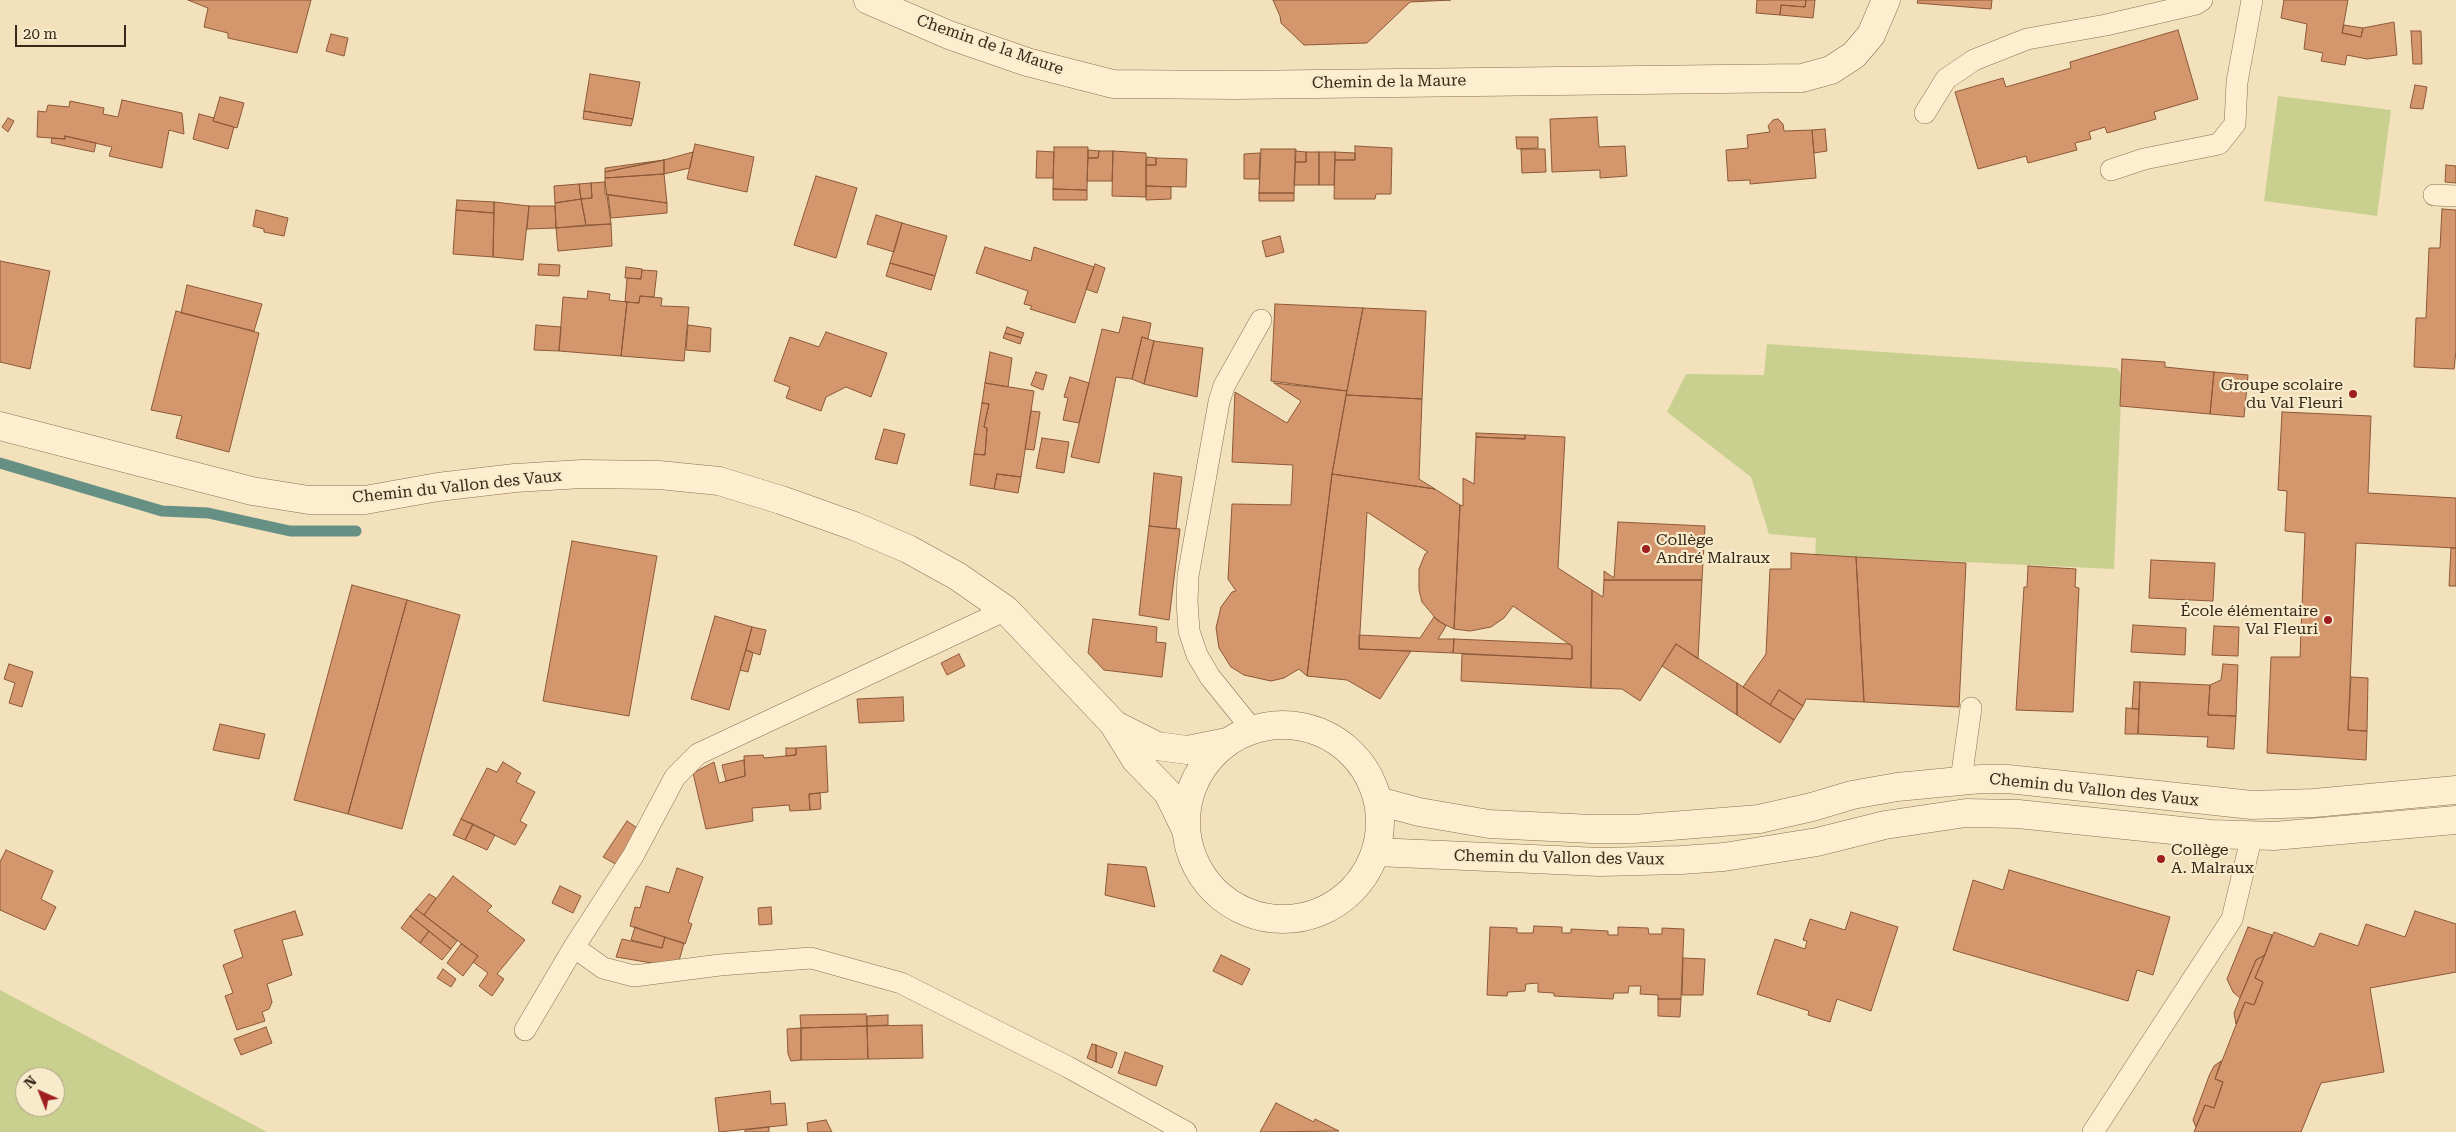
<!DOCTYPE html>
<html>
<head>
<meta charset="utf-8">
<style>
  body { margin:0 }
  #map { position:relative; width:2456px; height:1132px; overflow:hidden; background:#f2e1bb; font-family:"Roboto Serif",serif }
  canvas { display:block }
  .north { position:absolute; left:15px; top:1067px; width:50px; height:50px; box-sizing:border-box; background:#f8ebcc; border:1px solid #ab9d85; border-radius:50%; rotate:316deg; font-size:14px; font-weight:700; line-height:20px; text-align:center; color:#38281a }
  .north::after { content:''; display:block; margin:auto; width:18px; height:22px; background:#9f1e20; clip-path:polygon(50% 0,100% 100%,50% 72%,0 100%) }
  .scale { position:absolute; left:15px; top:25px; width:111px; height:22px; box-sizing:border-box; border:2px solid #38281a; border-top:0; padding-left:6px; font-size:15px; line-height:18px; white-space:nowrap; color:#38281a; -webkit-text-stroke:4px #f8ebcc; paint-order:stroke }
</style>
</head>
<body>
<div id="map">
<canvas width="2456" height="1132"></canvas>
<div class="north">N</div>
<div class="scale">20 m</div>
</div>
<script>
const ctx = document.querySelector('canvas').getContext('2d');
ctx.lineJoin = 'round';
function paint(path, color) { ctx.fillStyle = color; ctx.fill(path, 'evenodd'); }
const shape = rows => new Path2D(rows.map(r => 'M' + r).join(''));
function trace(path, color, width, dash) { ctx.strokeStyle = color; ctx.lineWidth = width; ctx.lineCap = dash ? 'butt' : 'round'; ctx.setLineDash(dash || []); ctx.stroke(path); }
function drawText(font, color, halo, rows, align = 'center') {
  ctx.font = font + ' "Roboto Serif",serif'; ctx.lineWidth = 4.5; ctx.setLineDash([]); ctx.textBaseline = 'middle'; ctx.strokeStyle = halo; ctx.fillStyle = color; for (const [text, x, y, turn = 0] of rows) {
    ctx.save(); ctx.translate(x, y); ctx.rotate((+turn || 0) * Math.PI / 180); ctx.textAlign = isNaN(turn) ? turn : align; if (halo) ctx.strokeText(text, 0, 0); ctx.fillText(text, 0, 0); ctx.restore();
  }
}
paint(shape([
  [2278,96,2391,110,2377,216,2264,201],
  [1767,344,2117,368,2122,376,2114,569,1815,555,1816,538,1769,534,1751,477,1667,412,1686,374,1764,375],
  [0,990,267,1132,0,1132],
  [25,1077,55,1077,55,1107,25,1107]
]), '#c9d08f');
trace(shape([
  [0,463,162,511,208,513,290,531,356,531]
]), '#679085', 11);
const building = shape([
  [188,0,311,0,297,53,228,38,228,33,204,27,208,8,188,0],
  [1273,0,1451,0,1410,2,1367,43,1304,45,1281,23,1280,16,1273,0],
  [1757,0,1806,0,1805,7,1781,5,1780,15,1756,13,1757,0],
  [1806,0,1815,0,1813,18,1780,15,1781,5,1805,7,1806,0],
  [1918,0,1992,0,1991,9,1917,3,1918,0],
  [2284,0,2348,0,2342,33,2361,37,2363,28,2394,22,2397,55,2367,59,2347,55,2345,65,2321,61,2323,53,2304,49,2307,24,2281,18,2284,0],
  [2344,25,2363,28,2361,37,2342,33,2344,25],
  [2178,30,2198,99,2154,112,2156,119,2107,133,2105,127,2089,132,2091,139,2075,143,2077,150,2028,163,2026,156,1978,169,1955,92,2003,78,2006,87,2071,68,2070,62,2178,30],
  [2411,31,2421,31,2422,64,2413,64,2411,31],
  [331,34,348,38,344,56,326,51,331,34],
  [590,74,640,82,633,119,584,111,590,74],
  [2415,85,2427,87,2423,109,2410,108,2415,85],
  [220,97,244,103,237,128,213,121,220,97],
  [122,100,182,113,184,134,169,130,162,168,109,156,112,147,65,136,65,139,37,137,38,111,46,112,48,105,69,107,70,101,104,108,103,114,118,117,122,100],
  [584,111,633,119,631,126,583,119,584,111],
  [199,114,214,118,213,121,234,127,228,149,193,139,199,114],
  [1597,117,1599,147,1625,146,1627,176,1600,178,1600,170,1552,172,1550,119,1597,117],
  [8,118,14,121,8,132,2,127,8,118],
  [1778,119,1783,124,1784,131,1812,130,1816,178,1750,184,1750,180,1728,181,1726,150,1748,148,1747,135,1770,132,1768,126,1773,120,1778,119],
  [1825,129,1827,151,1814,153,1812,130,1825,129],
  [65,136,96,143,94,152,51,143,52,138,65,139,65,136],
  [1516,137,1538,137,1538,148,1517,149,1516,137],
  [695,144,754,157,747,192,687,179,695,144],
  [1355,146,1392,148,1391,194,1376,194,1375,199,1334,199,1335,160,1355,160,1355,146],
  [1054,147,1088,147,1087,190,1053,189,1054,147],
  [1261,149,1296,149,1294,193,1259,193,1261,149],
  [1521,149,1545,149,1546,172,1522,173,1521,149],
  [1088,150,1099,151,1098,158,1088,158,1088,150],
  [1037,151,1054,152,1053,178,1036,178,1037,151],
  [1099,151,1113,151,1112,181,1087,181,1088,158,1098,158,1099,151],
  [1113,151,1146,153,1146,197,1112,196,1113,151],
  [1295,151,1306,152,1306,162,1295,162,1295,151],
  [693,152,690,168,664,174,664,160,693,152],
  [1306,152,1319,152,1319,185,1294,185,1295,162,1306,162,1306,152],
  [1319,152,1335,152,1334,185,1319,185,1319,152],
  [1335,152,1355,153,1355,160,1335,160,1335,152],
  [1260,153,1259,179,1244,179,1244,154,1260,153],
  [1147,157,1156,158,1156,165,1146,165,1147,157],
  [1156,158,1187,159,1186,187,1146,186,1146,165,1156,165,1156,158],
  [664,160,664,174,605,178,605,172,664,160],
  [664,160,605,172,605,168,664,160],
  [2446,165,2456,166,2456,183,2445,182,2446,165],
  [664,174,667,203,605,194,605,178,664,174],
  [816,176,857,188,836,258,794,245,816,176],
  [605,182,611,224,586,225,581,199,592,198,591,183,605,182],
  [591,183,592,198,581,199,579,184,591,183],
  [579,184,581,199,555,203,554,186,579,184],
  [1146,186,1171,187,1171,199,1146,200,1146,186],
  [1053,189,1087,190,1087,200,1053,200,1053,189],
  [1259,193,1294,193,1294,201,1259,201,1259,193],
  [608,195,667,203,667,213,611,218,608,195],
  [581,199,586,225,556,228,555,203,581,199],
  [457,200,494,202,494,213,456,210,457,200],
  [494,202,529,206,523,260,493,257,494,202],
  [529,206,555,206,556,228,527,229,529,206],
  [2442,209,2456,210,2456,351,2454,369,2414,367,2416,318,2426,318,2429,248,2440,248,2442,209],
  [256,210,288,218,284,236,264,232,264,229,253,226,256,210],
  [456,210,494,213,493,257,453,254,456,210],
  [876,215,902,223,894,252,867,244,876,215],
  [902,223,947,236,935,276,890,263,902,223],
  [611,224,612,246,558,251,556,228,611,224],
  [1280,236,1284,252,1266,257,1262,241,1280,236],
  [985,247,1031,261,1034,247,1094,267,1075,323,1030,309,1032,306,1024,304,1028,291,976,273,985,247],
  [0,261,50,271,30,369,0,362,0,261],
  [890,263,935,276,931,290,886,276,890,263],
  [539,264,560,265,559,276,538,275,539,264],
  [1095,264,1105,268,1097,293,1086,289,1095,264],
  [626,267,642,269,641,279,625,278,626,267],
  [642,270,657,271,654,297,640,296,639,303,625,302,627,278,641,279,642,270],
  [187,285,262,304,254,331,181,313,187,285],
  [588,291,610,294,609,300,627,302,621,356,559,351,563,297,587,299,588,291],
  [640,296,662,298,661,306,689,307,684,361,621,356,627,302,639,303,640,296],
  [1275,304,1363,308,1347,391,1271,381,1275,304],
  [1363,308,1426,311,1422,399,1346,395,1363,308],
  [176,311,259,333,229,452,176,438,182,416,151,410,176,311],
  [1123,317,1151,323,1148,339,1142,337,1132,379,1116,377,1099,463,1071,457,1102,329,1119,333,1123,317],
  [536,325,561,327,559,351,534,350,536,325],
  [688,325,711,328,710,352,686,350,688,325],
  [1007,327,1024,333,1022,338,1005,333,1007,327],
  [826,332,887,353,871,397,846,387,826,397,821,411,786,398,790,387,774,381,790,337,819,347,826,332],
  [1005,333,1022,338,1020,344,1003,338,1005,333],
  [1142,337,1154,341,1144,384,1132,379,1142,337],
  [1154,341,1203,348,1197,397,1144,384,1154,341],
  [990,352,1012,358,1008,387,985,383,990,352],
  [2122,359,2165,362,2165,367,2214,372,2210,414,2120,406,2122,359],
  [1036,372,1047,375,1043,390,1031,385,1036,372],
  [2214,372,2248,375,2244,417,2210,414,2214,372],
  [1070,377,1089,383,1079,423,1063,420,1068,398,1064,397,1070,377],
  [985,383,1034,391,1021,477,997,474,994,489,970,485,974,454,985,455,987,428,984,427,989,404,982,403,985,383],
  [1274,383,1347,391,1332,474,1307,676,1299,669,1284,678,1271,681,1244,675,1231,667,1219,648,1216,628,1221,607,1232,592,1236,591,1228,579,1232,504,1291,505,1293,465,1232,462,1235,392,1287,423,1301,401,1274,383],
  [1346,395,1422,399,1419,479,1435,489,1332,474,1346,395],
  [982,403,989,404,984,427,987,428,985,455,974,454,982,403],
  [1031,411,1040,412,1034,450,1025,449,1031,411],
  [2282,412,2371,416,2368,493,2456,498,2456,548,2356,543,2348,730,2367,731,2366,760,2267,753,2271,657,2300,657,2305,533,2285,531,2287,491,2278,490,2282,412],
  [884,429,905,434,897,464,875,459,884,429],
  [1476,433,1525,435,1525,439,1476,437,1476,433],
  [1525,435,1565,437,1558,568,1592,590,1591,688,1461,681,1462,654,1572,659,1572,646,1513,606,1504,618,1491,627,1470,631,1454,629,1460,505,1463,506,1463,478,1474,484,1476,437,1525,439,1525,435],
  [1042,438,1069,442,1064,473,1036,468,1042,438],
  [1154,473,1182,477,1176,529,1149,526,1154,473],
  [997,474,1021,477,1018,493,994,489,997,474],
  [1332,474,1435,489,1460,505,1454,629,1438,621,1422,602,1419,590,1419,569,1425,554,1428,552,1367,512,1359,649,1411,651,1380,699,1347,680,1307,676,1332,474],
  [1618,522,1705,526,1702,580,1604,580,1604,571,1614,578,1618,522],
  [1149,526,1180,529,1169,620,1139,615,1149,526],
  [572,541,657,556,629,716,543,701,572,541],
  [2451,548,2456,548,2456,586,2449,586,2451,548],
  [1791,553,1856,557,1864,702,1806,699,1803,706,1779,690,1770,705,1743,687,1766,654,1770,569,1791,569,1791,553],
  [1856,557,1966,563,1959,707,1864,702,1856,557],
  [2151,560,2215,563,2213,601,2149,598,2151,560],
  [2028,566,2076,569,2075,587,2079,588,2073,712,2016,710,2024,587,2027,587,2028,566],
  [1604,580,1702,580,1698,659,1676,644,1640,701,1622,689,1591,688,1592,590,1603,597,1604,580],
  [352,585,407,600,348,814,294,800,352,585],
  [407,600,460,615,402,829,348,814,407,600],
  [715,616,752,627,729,710,691,699,715,616],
  [1434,617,1446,626,1438,639,1454,639,1453,653,1359,649,1359,635,1420,638,1434,617],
  [1093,619,1157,627,1156,642,1166,643,1162,677,1104,670,1088,653,1093,619],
  [2133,625,2186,628,2185,655,2131,652,2133,625],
  [2214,626,2239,627,2238,656,2212,655,2214,626],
  [752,627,766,630,760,655,746,650,752,627],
  [1454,639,1570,644,1572,646,1572,659,1453,653,1454,639],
  [1676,644,1737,683,1737,715,1662,666,1676,644],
  [746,650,753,653,748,672,740,670,746,650],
  [959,654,965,666,947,675,941,663,959,654],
  [9,664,33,672,22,707,9,703,15,683,4,679,9,664],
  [2223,664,2238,665,2236,716,2208,715,2210,685,2221,680,2223,664],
  [2351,677,2368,678,2367,731,2348,730,2351,677],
  [2134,682,2140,682,2139,709,2132,709,2134,682],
  [2140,682,2210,685,2208,715,2236,716,2234,749,2207,747,2208,737,2138,734,2140,682],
  [1737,683,1794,720,1780,743,1737,715,1737,683],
  [1779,690,1803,706,1794,720,1770,705,1779,690],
  [903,697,904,721,859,723,857,699,903,697],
  [2126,708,2139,709,2138,734,2125,734,2126,708],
  [220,724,265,734,259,759,213,750,220,724],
  [826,746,828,792,809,794,810,810,790,811,789,805,752,808,753,821,706,829,693,773,714,762,719,783,745,776,744,756,763,755,764,758,796,755,796,748,826,746],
  [786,748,796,748,796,755,786,756,786,748],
  [744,760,745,776,726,781,722,765,744,760],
  [503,762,521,773,516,782,535,792,520,821,527,825,515,845,461,819,487,768,497,772,503,762],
  [820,793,821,809,810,810,809,794,820,793],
  [461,819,473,824,465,840,453,835,461,819],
  [627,821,640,830,619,866,603,857,627,821],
  [473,824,495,835,487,850,465,840,473,824],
  [6,850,53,871,41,899,56,907,45,930,0,910,0,862,6,850],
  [1108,864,1146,867,1155,907,1105,895,1108,864],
  [677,868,703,877,688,922,692,924,685,944,630,926,635,907,640,908,646,886,669,893,677,868],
  [2009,870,2170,917,2153,975,2137,970,2128,1001,1953,950,1973,880,2003,890,2009,870],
  [453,876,492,906,487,911,525,940,497,974,504,979,492,996,479,986,488,973,473,962,478,956,424,915,453,876],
  [560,886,581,896,573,913,552,903,560,886],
  [429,894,436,898,424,915,416,909,429,894],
  [771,907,772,924,759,925,758,908,771,907],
  [416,909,457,941,451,949,410,916,416,909],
  [295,911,303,935,282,940,292,975,267,984,272,1002,269,1009,262,1012,265,1021,237,1030,225,996,233,993,223,965,243,957,234,930,295,911],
  [2415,911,2456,924,2456,972,2370,988,2384,1072,2321,1083,2301,1132,2194,1132,2205,1105,2214,1108,2223,1082,2215,1079,2245,1002,2254,1005,2263,982,2255,978,2274,932,2314,947,2320,933,2358,946,2366,924,2405,937,2415,911],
  [1851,912,1898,927,1871,1011,1837,999,1830,1022,1808,1015,1809,1011,1757,994,1775,939,1805,949,1807,941,1803,940,1810,919,1845,930,1851,912],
  [410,916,429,931,420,943,401,928,410,916],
  [1534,926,1562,927,1562,933,1571,933,1571,929,1608,931,1608,935,1618,935,1618,927,1648,928,1649,934,1662,934,1662,928,1684,929,1681,999,1658,999,1658,995,1640,994,1641,986,1629,986,1628,993,1614,993,1613,999,1554,996,1554,993,1538,992,1538,983,1526,984,1525,991,1508,992,1507,996,1487,995,1490,927,1517,928,1517,933,1533,933,1534,926],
  [635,927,665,937,662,948,631,940,635,927],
  [2248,927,2272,935,2265,955,2256,960,2240,998,2233,992,2227,979,2248,927],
  [429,931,451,949,442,960,420,943,429,931],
  [665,937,684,943,679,961,658,964,616,957,622,939,662,948,665,937],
  [461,944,478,956,463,976,447,963,461,944],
  [1221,955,1250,969,1242,985,1213,971,1221,955],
  [2265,955,2255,978,2263,982,2254,1005,2245,1002,2236,1024,2234,1013,2240,998,2256,960,2265,955],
  [1683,958,1705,959,1703,995,1682,995,1683,958],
  [443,969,456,979,451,987,437,978,443,969],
  [1658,999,1681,999,1680,1017,1658,1016,1658,999],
  [866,1014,867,1026,801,1028,800,1015,866,1014],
  [888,1015,888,1025,867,1026,867,1016,888,1015],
  [922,1025,923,1058,868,1059,867,1026,922,1025],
  [867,1026,868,1059,801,1060,801,1028,867,1026],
  [266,1027,272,1043,241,1055,234,1039,266,1027],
  [801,1028,801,1060,791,1061,788,1054,787,1029,801,1028],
  [1092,1044,1096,1045,1096,1062,1087,1058,1092,1044],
  [1096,1045,1117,1053,1112,1068,1096,1062,1096,1045],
  [1125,1052,1163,1066,1156,1086,1118,1073,1125,1052],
  [2221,1061,2215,1079,2223,1082,2214,1108,2205,1105,2196,1127,2193,1120,2209,1076,2214,1066,2221,1061],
  [770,1091,771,1104,785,1103,787,1125,719,1132,715,1098,770,1091],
  [1276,1103,1314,1122,1315,1119,1339,1131,1260,1132,1276,1103],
  [826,1120,832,1132,808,1132,807,1123,826,1120],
  [769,1127,769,1132,745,1132,745,1130,769,1127]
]);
paint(building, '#d4976d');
trace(building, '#8c5837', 1);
const lane = shape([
  [1925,113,1946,79,1974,60,2027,39,2106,25,2196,4,2202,0],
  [2111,170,2144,159,2219,144,2235,124,2237,82,2252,0],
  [2434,195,2456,196],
  [1252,729,1210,677,1197,655,1189,631,1187,602,1188,576,1219,402,1224,386,1261,320],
  [1961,780,1971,708],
  [574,947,603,968,634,976,720,965,811,958,901,983,1068,1067,1186,1132],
  [525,1030,574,947,633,856,675,777,698,754,1006,610],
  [2093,1132,2232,919,2252,835]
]);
const street = shape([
  [868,0,949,35,1027,62,1113,84,1236,85,1802,78,1831,70,1854,55,1871,35,1886,0],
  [0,426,252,491,309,500,365,500,438,487,515,478,582,474,659,475,719,481,781,500,854,526,908,549,957,576,1006,610,1113,723,1136,760,1168,793,1185,828],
  '1186 822a97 97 0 1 1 194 0a97 97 0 1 1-194 0Z',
  [1115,725,1157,746,1187,750,1227,742],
  [1378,801,1419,812,1489,824,1592,829,1633,829,1759,819,1812,807,1852,795,1897,787,1981,779,2008,779,2252,805,2314,803,2456,790],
  [1376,852,1600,862,1681,860,1724,857,1817,842,1885,825,1966,813,2018,814,2211,834,2274,836,2456,820]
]);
trace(lane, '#8a7054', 22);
trace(street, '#8a7054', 29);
trace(lane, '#fceecf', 21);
trace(street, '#fceecf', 28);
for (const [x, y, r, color] of [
  [2353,394,5,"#9f1e20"],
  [1646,549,5,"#9f1e20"],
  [2328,620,5,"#9f1e20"],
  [2161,859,5,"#9f1e20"]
]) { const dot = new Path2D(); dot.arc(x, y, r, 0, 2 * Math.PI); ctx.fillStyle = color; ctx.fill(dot); trace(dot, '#f8ebcc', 2); }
drawText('16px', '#38281a', '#f8ebcc', [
  ["Chemin de la Maure",990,45,19],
  ["Chemin de la Maure",1389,82,-1],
  ["Chemin du Vallon des Vaux",457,487,-6],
  ["Chemin du Vallon des Vaux",2094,790,6],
  ["Chemin du Vallon des Vaux",1559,858,1]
]);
drawText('16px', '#38281a', '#f8ebcc', [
  ["Groupe scolaire",2343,385],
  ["du Val Fleuri",2343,403],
  ["Collège",1656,540,"left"],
  ["André Malraux",1656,558,"left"],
  ["École élémentaire",2318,611],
  ["Val Fleuri",2318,629],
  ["Collège",2171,850,"left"],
  ["A. Malraux",2171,868,"left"]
], 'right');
</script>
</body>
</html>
